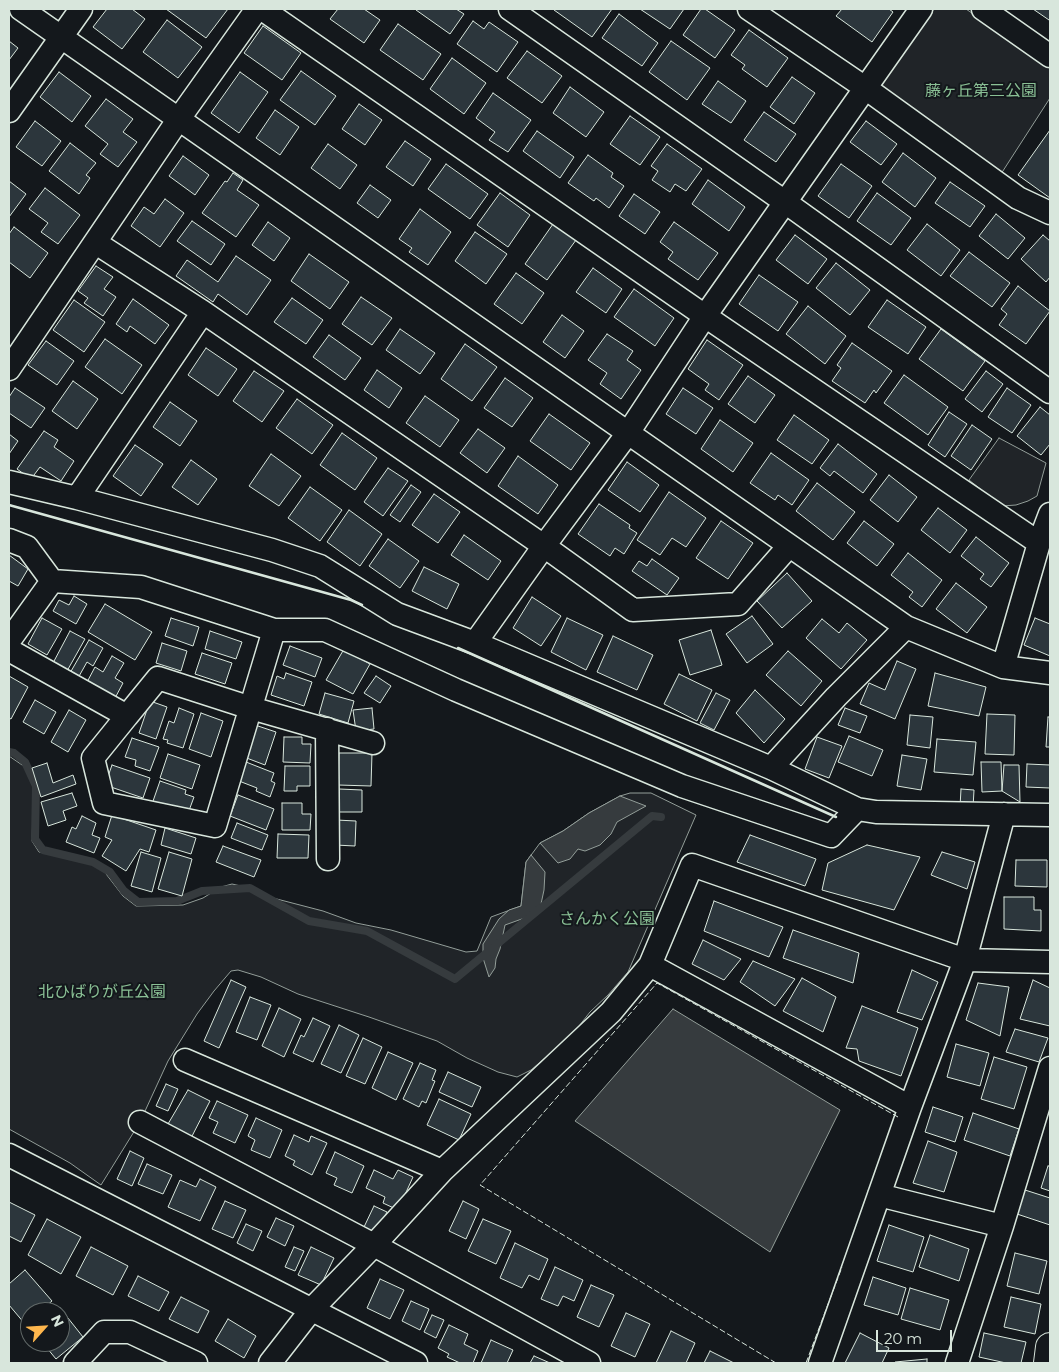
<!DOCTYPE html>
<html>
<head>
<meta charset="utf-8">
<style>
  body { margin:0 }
  #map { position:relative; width:1059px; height:1372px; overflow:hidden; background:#14181c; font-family:Montserrat,sans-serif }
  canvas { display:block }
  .frame { position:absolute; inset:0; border:10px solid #d8e6dc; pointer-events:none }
  .north { position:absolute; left:20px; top:1302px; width:50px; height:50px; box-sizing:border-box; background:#14181c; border:1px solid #626a69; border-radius:50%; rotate:64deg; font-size:14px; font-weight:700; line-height:20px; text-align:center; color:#d8e6dc }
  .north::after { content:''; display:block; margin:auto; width:18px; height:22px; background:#ffb74d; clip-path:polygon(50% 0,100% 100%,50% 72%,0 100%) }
  .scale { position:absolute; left:876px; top:1330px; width:76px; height:22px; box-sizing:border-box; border:2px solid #d8e6dc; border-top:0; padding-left:6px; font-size:15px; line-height:18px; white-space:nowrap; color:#d8e6dc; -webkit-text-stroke:4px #14181c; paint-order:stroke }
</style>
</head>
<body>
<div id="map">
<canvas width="1059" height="1372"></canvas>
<div class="frame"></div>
<div class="north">N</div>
<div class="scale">20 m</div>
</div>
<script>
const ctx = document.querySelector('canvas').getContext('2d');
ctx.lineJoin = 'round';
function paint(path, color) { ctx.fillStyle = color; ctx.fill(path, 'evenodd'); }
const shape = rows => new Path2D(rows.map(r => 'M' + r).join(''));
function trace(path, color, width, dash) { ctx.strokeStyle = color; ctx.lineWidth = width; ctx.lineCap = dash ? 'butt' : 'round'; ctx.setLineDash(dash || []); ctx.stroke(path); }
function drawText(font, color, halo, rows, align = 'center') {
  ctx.font = font + ' Montserrat,"Noto Sans JP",sans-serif'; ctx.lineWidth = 4; ctx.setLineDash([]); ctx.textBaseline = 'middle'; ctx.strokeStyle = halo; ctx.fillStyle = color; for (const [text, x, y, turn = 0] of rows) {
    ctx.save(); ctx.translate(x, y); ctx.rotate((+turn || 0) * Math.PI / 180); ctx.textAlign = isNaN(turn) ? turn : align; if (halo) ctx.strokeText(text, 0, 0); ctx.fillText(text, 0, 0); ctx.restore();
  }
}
const green = shape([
  [934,9,966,9,1050,67,1050,98,999,177,879,87,934,9],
  [999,438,1046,463,1037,496,1028,501,1016,505,1002,506,969,480,999,438],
  [9,756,25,767,34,785,32,841,39,852,88,862,103,870,123,896,136,906,183,905,203,898,221,887,232,884,250,888,273,898,323,911,356,923,391,930,466,952,477,951,491,917,521,906,526,862,540,843,563,831,589,813,620,796,630,793,651,793,696,815,628,972,608,995,590,1012,572,1035,531,1070,517,1077,498,1072,467,1058,437,1041,369,1017,298,994,261,977,238,970,231,971,214,991,197,1014,168,1061,140,1122,101,1185,70,1163,9,1129,9,756]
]);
paint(green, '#202428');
trace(green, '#939e99', 1);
const water = shape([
  [620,796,646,806,617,822,611,834,600,845,585,851,578,849,570,859,558,863,540,843,563,831,589,813,620,796],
  [531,855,545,872,544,890,541,904,533,915,505,925,500,949,496,959,495,968,489,977,483,958,483,944,499,919,509,910,521,906,526,862,531,855],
  [673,1009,840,1110,770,1252,575,1121,673,1009]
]);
paint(water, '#363b3e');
trace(water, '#939e99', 1);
trace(shape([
  [9,752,14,753,25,762,36,786,35,839,43,850,93,862,110,872,124,891,138,902,177,901,202,891,250,888,309,921,367,931,455,979,652,816,661,817]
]), '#363b3e', 8);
const building = shape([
  [107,9,132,9,145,19,122,49,93,27,107,9],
  [166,9,228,9,206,38,166,9],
  [338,9,364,9,380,20,364,43,330,19,338,9],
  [417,9,456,9,464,14,450,34,416,10,417,9],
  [555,9,612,9,592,37,554,10,555,9],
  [640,9,684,9,670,29,640,9],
  [701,9,705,9,735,30,715,58,683,35,701,9],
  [842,9,889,9,893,12,872,42,836,16,842,9],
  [1033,9,1050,9,1050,18,1049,20,1033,9],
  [619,14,658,43,642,66,602,38,619,14],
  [167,20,202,47,178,78,143,52,167,20],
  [473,21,484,29,489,22,518,42,497,72,457,44,473,21],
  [398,24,441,54,423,80,380,50,398,24],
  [263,26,301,53,282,80,244,53,263,26],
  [749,30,788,58,767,87,742,69,745,65,731,55,749,30],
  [9,41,18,48,9,60,9,41],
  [671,41,710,68,687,100,649,72,671,41],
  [527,51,562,76,542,103,507,78,527,51],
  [452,58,486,83,464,114,430,89,452,58],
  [301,71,336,96,315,125,280,100,301,71],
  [59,72,91,96,72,122,40,97,59,72],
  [240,72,268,92,239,133,211,113,240,72],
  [792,77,815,93,794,124,770,107,792,77],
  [718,81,746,101,731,123,702,104,718,81],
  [570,87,604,112,586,137,553,113,570,87],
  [493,93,531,120,508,152,489,140,495,132,476,118,493,93],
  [106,99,133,119,123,132,137,142,118,167,100,154,108,144,85,126,106,99],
  [359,104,382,120,365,145,342,129,359,104],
  [275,110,299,127,280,155,256,138,275,110],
  [764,112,796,134,776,162,744,140,764,112],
  [630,116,660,137,640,165,610,144,630,116],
  [35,121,61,141,42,166,16,147,35,121],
  [866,121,897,144,881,165,850,142,866,121],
  [1050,130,1050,198,1018,175,1050,130],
  [537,131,574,157,560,178,523,151,537,131],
  [405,141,431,159,413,186,386,167,405,141],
  [70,143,96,163,86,175,90,178,79,194,49,171,70,143],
  [328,144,357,165,340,189,311,168,328,144],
  [667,144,702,169,686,191,675,184,670,192,652,180,658,171,651,166,667,144],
  [903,153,936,178,915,207,882,182,903,153],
  [588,155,613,173,611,177,624,186,609,208,596,198,594,201,568,183,588,155],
  [183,156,209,175,195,195,169,176,183,156],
  [446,164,488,194,470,219,428,189,446,164],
  [841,164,872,186,849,218,818,196,841,164],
  [233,173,243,180,237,190,259,205,236,237,202,213,225,181,227,182,233,173],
  [708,180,745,207,729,231,692,204,708,180],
  [9,181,26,194,9,217,9,181],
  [950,182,985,206,970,227,935,203,950,182],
  [370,185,391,200,378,218,357,203,370,185],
  [45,188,80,215,58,244,41,232,48,223,29,209,45,188],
  [500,193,530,215,508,247,477,225,500,193],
  [877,193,911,218,891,245,857,221,877,193],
  [634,194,660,212,645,234,619,216,634,194],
  [165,199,184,213,160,247,131,226,144,207,154,214,165,199],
  [420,209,451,232,428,265,409,252,412,248,399,239,420,209],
  [996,214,1025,238,1008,259,979,236,996,214],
  [192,221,225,244,211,265,177,241,192,221],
  [268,222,290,238,274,261,252,245,268,222],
  [674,222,718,253,698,280,668,259,673,252,660,242,674,222],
  [553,224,576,240,547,280,525,264,553,224],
  [927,224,960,250,941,276,907,250,927,224],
  [14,227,48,253,30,278,9,262,9,234,14,227],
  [475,232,507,254,486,284,455,261,475,232],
  [795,235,827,259,808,284,776,260,795,235],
  [1043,235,1050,241,1050,277,1046,282,1021,259,1043,235],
  [969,252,1010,283,992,307,950,276,969,252],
  [309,254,349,282,330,309,291,281,309,254],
  [236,256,271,280,247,315,218,294,213,302,176,276,187,260,218,282,236,256],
  [836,263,870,290,850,315,816,288,836,263],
  [96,266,113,277,104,289,116,297,103,316,84,303,88,298,78,291,96,266],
  [593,268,622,289,606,313,576,292,593,268],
  [516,273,544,293,522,324,494,304,516,273],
  [759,275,798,302,778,331,739,304,759,275],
  [1018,286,1050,311,1026,344,999,325,1007,314,1001,309,1018,286],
  [634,289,674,318,655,346,614,317,634,289],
  [361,297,392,318,372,345,342,324,361,297],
  [292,298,323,320,306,344,274,322,292,298],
  [133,299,169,325,155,344,130,326,127,332,116,324,133,299],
  [74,300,105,322,84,352,53,330,74,300],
  [887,300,926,327,908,354,868,327,887,300],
  [808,306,846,336,825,364,786,334,808,306],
  [562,315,584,331,565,358,543,342,562,315],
  [400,329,435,353,420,374,386,350,400,329],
  [941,329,985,361,963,391,919,359,941,329],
  [607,334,633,351,627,360,641,370,621,399,600,384,607,373,588,360,607,334],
  [329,335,361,358,345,380,313,357,329,335],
  [105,339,142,365,122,394,85,367,105,339],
  [707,340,743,365,719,400,705,390,709,384,688,369,707,340],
  [46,341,74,361,57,385,28,365,46,341],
  [852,343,892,371,876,393,874,390,865,403,832,381,841,368,837,365,852,343],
  [465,344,497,367,472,401,441,379,465,344],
  [206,348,237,369,218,396,188,375,206,348],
  [377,370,402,388,389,408,364,390,377,370],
  [254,371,284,391,262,422,233,401,254,371],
  [986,371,1003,384,982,412,965,399,986,371],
  [904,375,948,407,928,435,884,403,904,375],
  [748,376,775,395,755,423,728,404,748,376],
  [505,378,533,398,512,427,484,408,505,378],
  [73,381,98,399,77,429,52,411,73,381],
  [15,388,45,408,31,428,9,413,9,397,15,388],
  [683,388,713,408,696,434,666,414,683,388],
  [1007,388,1031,405,1012,433,988,417,1007,388],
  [425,396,459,420,440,447,406,423,425,396],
  [297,399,333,425,312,454,276,428,297,399],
  [170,402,197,421,180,446,153,427,170,402],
  [1040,407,1050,415,1050,444,1041,455,1017,436,1040,407],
  [949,412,967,424,945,457,928,445,949,412],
  [549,414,590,443,571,470,530,441,549,414],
  [794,415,829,440,812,464,777,440,794,415],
  [720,420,753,443,733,472,701,449,720,420],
  [972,425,992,439,971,470,951,456,972,425],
  [478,429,505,448,487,473,460,453,478,429],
  [44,431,58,440,54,447,74,461,61,481,40,467,31,479,17,469,44,431],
  [342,433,377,458,355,490,320,465,342,433],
  [9,434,18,441,9,454,9,434],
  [838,444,877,474,863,493,834,471,830,476,820,468,838,444],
  [135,445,163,464,141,496,113,476,135,445],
  [771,453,809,480,792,505,778,495,775,500,750,483,771,453],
  [271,454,301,476,279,506,249,486,271,454],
  [518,456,558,485,538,514,498,486,518,456],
  [191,460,217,479,198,505,172,487,191,460],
  [627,462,659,485,640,512,608,490,627,462],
  [388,468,408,481,383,516,364,502,388,468],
  [889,475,917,497,898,522,870,500,889,475],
  [817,483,855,512,833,540,796,511,817,483],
  [411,485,421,492,400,522,390,515,411,485],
  [310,487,342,510,320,541,288,518,310,487],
  [669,492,706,518,686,547,672,538,660,555,637,540,669,492],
  [434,494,460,512,438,543,412,525,434,494],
  [599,504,630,525,629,528,637,533,624,554,615,548,610,556,578,534,599,504],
  [938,508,967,530,950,553,921,530,938,508],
  [349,510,382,534,360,566,327,542,349,510],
  [721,521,753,543,728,579,696,558,721,521],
  [864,521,894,544,877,566,847,543,864,521],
  [464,535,501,561,488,580,451,555,464,535],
  [976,537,1009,563,991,587,980,579,984,574,961,556,976,537],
  [388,539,419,561,400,588,369,566,388,539],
  [908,553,942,580,922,607,909,597,913,592,891,575,908,553],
  [9,555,28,569,18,586,9,581,9,555],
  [652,559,679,578,667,595,632,571,639,561,647,566,652,559],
  [424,567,459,584,447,609,412,591,424,567],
  [787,573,812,601,782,628,757,601,787,573],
  [956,583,987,607,967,633,936,609,956,583],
  [74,596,87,604,76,624,53,611,59,600,69,605,74,596],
  [532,597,561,616,541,646,513,628,532,597],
  [105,604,152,632,135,660,88,632,105,604],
  [752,616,773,644,747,663,726,634,752,616],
  [42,618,62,629,47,655,28,644,42,618],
  [171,618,199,627,193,646,165,636,171,618],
  [567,618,603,635,586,670,551,652,567,618],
  [1035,618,1050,624,1050,656,1024,645,1035,618],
  [822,619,839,633,847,623,867,640,841,669,806,638,822,619],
  [711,630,722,665,690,675,679,640,711,630],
  [70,631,85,639,67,671,53,663,70,631],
  [210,631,242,642,236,659,205,649,210,631],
  [613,636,653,655,637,690,597,672,613,636],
  [89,640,103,648,93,666,87,662,78,678,70,673,89,640],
  [162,643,187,651,181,671,156,663,162,643],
  [290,646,322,658,315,677,283,665,290,646],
  [344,649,370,664,353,694,326,680,344,649],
  [788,651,822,681,801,706,766,675,788,651],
  [202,653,232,663,225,684,195,674,202,653],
  [112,656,124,663,115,678,123,683,114,700,86,684,95,667,103,672,112,656],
  [897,661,916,669,895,719,860,704,869,683,885,690,897,661],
  [286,673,312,682,304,706,271,695,277,676,284,679,286,673],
  [935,673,986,687,979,716,928,706,935,673],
  [679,674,712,690,697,721,664,704,679,674],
  [9,676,28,687,11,719,9,718,9,676],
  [376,676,391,686,380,703,364,693,376,676],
  [755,690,785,719,764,743,736,713,755,690],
  [325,693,354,701,348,723,319,714,325,693],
  [716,693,730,700,714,730,700,723,716,693],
  [35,700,56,712,44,734,23,722,35,700],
  [150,701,167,707,156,739,139,733,150,701],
  [179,708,194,714,183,748,167,743,168,740,163,739,169,721,174,723,179,708],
  [372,708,374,729,356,731,353,710,372,708],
  [845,708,867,716,860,733,838,725,845,708],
  [69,710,86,720,68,752,51,742,69,710],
  [201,713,223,721,211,757,189,749,201,713],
  [987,714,1015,715,1014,755,985,754,987,714],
  [910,715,933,717,930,748,907,745,910,715],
  [1048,717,1050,717,1050,747,1046,747,1048,717],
  [255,725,276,732,265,765,244,757,255,725],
  [849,736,883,750,872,776,838,762,849,736],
  [284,737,302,737,302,744,311,744,310,763,283,762,284,737],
  [817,737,842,746,829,778,805,769,817,737],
  [132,738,159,747,150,771,135,766,136,760,125,757,132,738],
  [937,739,976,742,973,775,934,772,937,739],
  [339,753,372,753,371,786,338,785,339,753],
  [168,754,200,765,192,789,160,778,168,754],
  [902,755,927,759,921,790,897,786,902,755],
  [246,762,274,773,271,781,275,783,270,797,256,791,257,788,239,781,246,762],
  [981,762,1001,762,1002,791,982,792,981,762],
  [47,763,53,783,73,775,76,784,41,797,32,768,47,763],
  [1027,764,1050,765,1050,788,1026,787,1027,764],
  [112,765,150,778,143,798,105,785,112,765],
  [1004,765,1019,765,1020,802,1002,791,1004,765],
  [285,766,310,766,310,786,297,786,297,791,284,791,285,766],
  [160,781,186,790,185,794,194,797,187,816,152,804,160,781],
  [339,789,362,790,362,812,338,812,339,789],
  [961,789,974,790,973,808,960,807,961,789],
  [72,793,77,806,63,811,66,820,48,826,41,802,72,793],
  [238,795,274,809,266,830,230,816,238,795],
  [282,803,302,803,302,814,311,814,310,830,282,830,282,803],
  [112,815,156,830,149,852,140,849,126,871,102,856,112,840,105,837,112,815],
  [82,816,96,823,92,835,100,838,94,853,66,842,72,827,76,829,82,816],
  [336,820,356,821,355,846,335,845,336,820],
  [237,823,268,835,262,850,231,838,237,823],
  [165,828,196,838,191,854,161,845,165,828],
  [278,834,309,835,308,858,277,858,278,834],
  [750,835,816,859,805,886,737,862,750,835],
  [867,845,920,857,894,910,822,890,828,863,867,845],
  [223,846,261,860,254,877,216,862,223,846],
  [141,852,161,858,152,892,131,886,141,852],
  [169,852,192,859,182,896,158,889,169,852],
  [942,852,975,862,967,889,931,875,942,852],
  [1016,860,1047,860,1047,887,1015,886,1016,860],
  [1004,897,1034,897,1034,910,1041,910,1041,931,1004,929,1004,897],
  [714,901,783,927,769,957,704,931,714,901],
  [793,930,859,953,853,983,783,958,793,930],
  [703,940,741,959,724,980,692,964,703,940],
  [753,961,795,979,775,1006,740,982,753,961],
  [912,970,938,982,922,1020,897,1012,912,970],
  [802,978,836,997,823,1032,783,1011,802,978],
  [231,980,246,987,219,1048,204,1041,231,980],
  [1033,980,1050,988,1050,1026,1020,1019,1033,980],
  [978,983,1009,987,1000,1036,966,1020,978,983],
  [250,997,271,1005,257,1040,236,1032,250,997],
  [862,1006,918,1028,901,1076,859,1061,857,1049,846,1048,862,1006],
  [279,1008,301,1019,284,1057,262,1046,279,1008],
  [313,1018,330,1026,313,1062,293,1053,301,1035,304,1037,313,1018],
  [339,1025,359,1035,341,1073,321,1064,339,1025],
  [1015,1029,1048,1038,1039,1062,1006,1052,1015,1029],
  [363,1038,382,1047,365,1084,346,1076,363,1038],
  [956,1044,989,1053,980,1086,947,1077,956,1044],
  [388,1052,413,1063,396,1100,372,1088,388,1052],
  [994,1057,1027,1067,1014,1109,981,1099,994,1057],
  [420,1063,436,1070,432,1080,435,1081,426,1103,422,1101,419,1107,403,1099,420,1063],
  [448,1072,481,1087,472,1107,439,1092,448,1072],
  [166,1084,178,1089,168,1111,156,1106,166,1084],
  [188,1090,210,1101,189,1142,165,1129,188,1090],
  [439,1099,471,1114,459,1140,427,1125,439,1099],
  [217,1101,248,1115,235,1143,213,1133,218,1122,209,1118,217,1101],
  [933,1107,963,1117,955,1142,925,1132,933,1107],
  [973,1113,1019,1129,1010,1156,964,1140,973,1113],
  [256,1118,282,1130,270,1158,251,1150,255,1140,248,1136,256,1118],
  [294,1135,309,1142,311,1136,327,1143,312,1175,293,1165,295,1161,285,1156,294,1135],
  [928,1141,957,1152,944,1192,913,1183,928,1141],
  [130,1151,144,1158,132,1186,117,1179,130,1151],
  [335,1152,364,1166,352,1193,334,1185,337,1178,326,1173,335,1152],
  [147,1164,172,1175,163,1194,138,1184,147,1164],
  [1048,1166,1050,1166,1050,1191,1041,1188,1048,1166],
  [374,1170,393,1179,398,1170,413,1177,398,1210,383,1203,385,1197,366,1188,374,1170],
  [200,1179,216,1187,200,1221,168,1207,180,1180,196,1187,200,1179],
  [1025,1190,1050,1198,1050,1225,1017,1214,1025,1190],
  [225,1201,246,1210,233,1238,212,1229,225,1201],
  [463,1201,479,1209,466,1239,449,1231,463,1201],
  [9,1202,35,1215,21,1242,9,1236,9,1202],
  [374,1206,387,1212,377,1233,364,1227,374,1206],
  [276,1218,294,1226,285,1246,267,1237,276,1218],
  [47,1219,81,1237,61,1274,28,1255,47,1219],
  [483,1219,511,1231,496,1264,468,1251,483,1219],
  [246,1224,262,1231,253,1251,237,1243,246,1224],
  [889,1225,924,1237,913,1272,877,1261,889,1225],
  [930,1235,969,1249,959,1281,919,1267,930,1235],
  [515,1243,548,1259,539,1280,529,1275,522,1288,500,1278,515,1243],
  [91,1247,128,1266,113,1295,76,1276,91,1247],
  [294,1247,304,1251,295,1271,285,1267,294,1247],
  [311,1247,334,1258,321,1285,298,1275,311,1247],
  [1015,1253,1047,1261,1039,1294,1007,1286,1015,1253],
  [555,1267,583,1280,574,1301,563,1296,558,1306,541,1299,555,1267],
  [25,1270,52,1301,39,1312,30,1312,30,1320,25,1324,9,1305,9,1284,25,1270],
  [138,1276,169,1292,159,1311,128,1296,138,1276],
  [873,1277,906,1288,898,1315,864,1305,873,1277],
  [380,1279,404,1290,390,1319,367,1308,380,1279],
  [591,1285,614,1295,599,1327,577,1317,591,1285],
  [910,1288,949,1300,940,1330,901,1319,910,1288],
  [181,1297,209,1311,198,1333,169,1319,181,1297],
  [1011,1297,1041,1304,1035,1334,1004,1327,1011,1297],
  [411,1301,429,1309,420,1330,402,1321,411,1301],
  [60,1308,83,1337,56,1359,42,1342,60,1342,60,1312,55,1312,60,1308],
  [626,1313,650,1324,635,1357,611,1346,626,1313],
  [432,1315,444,1320,436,1338,424,1332,432,1315],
  [228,1319,256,1336,244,1358,215,1341,228,1319],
  [449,1325,468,1334,464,1344,478,1351,473,1363,460,1363,447,1357,449,1354,438,1348,449,1325],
  [671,1331,695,1343,686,1363,656,1363,671,1331],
  [860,1333,889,1348,882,1363,845,1363,860,1333],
  [984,1333,1026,1342,1021,1363,1006,1363,979,1357,984,1333],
  [491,1340,513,1350,507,1363,481,1363,491,1340],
  [710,1351,734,1363,704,1363,710,1351],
  [534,1356,550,1363,530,1363,534,1356],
  [927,1359,927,1363,895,1363,895,1362,927,1359]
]);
paint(building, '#2c363c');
trace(building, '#d8e6dc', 1);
const street = shape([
  [21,9,906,627,1003,667,1050,673],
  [262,9,705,316,1039,543],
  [510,9,785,202,1050,392],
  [749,9,864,87,1018,198,1050,213],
  [983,9,1050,56],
  [9,111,81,9],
  [96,243,203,312,544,546,633,610,738,604,789,546],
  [9,369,178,120,257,9],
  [9,482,77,498,272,550,320,566,397,614,475,643,771,768,857,809,876,812,1050,815],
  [77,498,203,312],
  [9,540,27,547,52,581,141,587,274,630,325,630,456,690,682,786,831,836,857,809],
  [9,641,52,581],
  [475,643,544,546,628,433,705,316,921,9],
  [9,650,127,716,93,758,104,803,215,826,274,630],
  [1003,667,1039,543,1050,514],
  [127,716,158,678,251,708,373,743],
  [327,729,328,859],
  [771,768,836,697,906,627],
  [1004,814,965,960,1050,962],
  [650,965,910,1107],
  [185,1060,442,1171],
  [140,1122,374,1245,589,1363],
  [9,1155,416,1363],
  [879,1195,1002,1226],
  [75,1363,104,1332,130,1332,196,1363],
  [270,1363,312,1309,374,1245,442,1171,611,1012,650,965,692,865,965,960,910,1107,820,1363],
  [957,1363,1002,1226,1050,1068]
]);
const secondary = shape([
  [1048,1363,1050,1347]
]);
trace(street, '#d8e6dc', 25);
trace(secondary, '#d8e6dc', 30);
trace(street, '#14181c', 22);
trace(secondary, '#14181c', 28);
trace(shape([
  [776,1363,480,1185,657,983,898,1117],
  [806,1363,842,1267]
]), '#d8e6dc', 1, [6, 2.5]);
trace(shape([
  [9,505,351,600,362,605],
  [458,648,836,817]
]), '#d8e6dc', 2.5);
drawText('16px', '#8ac095', '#14181c', [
  ["藤ヶ丘第三公園",981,91],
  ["さんかく公園",607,919],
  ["北ひばりが丘公園",102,992]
]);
</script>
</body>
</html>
